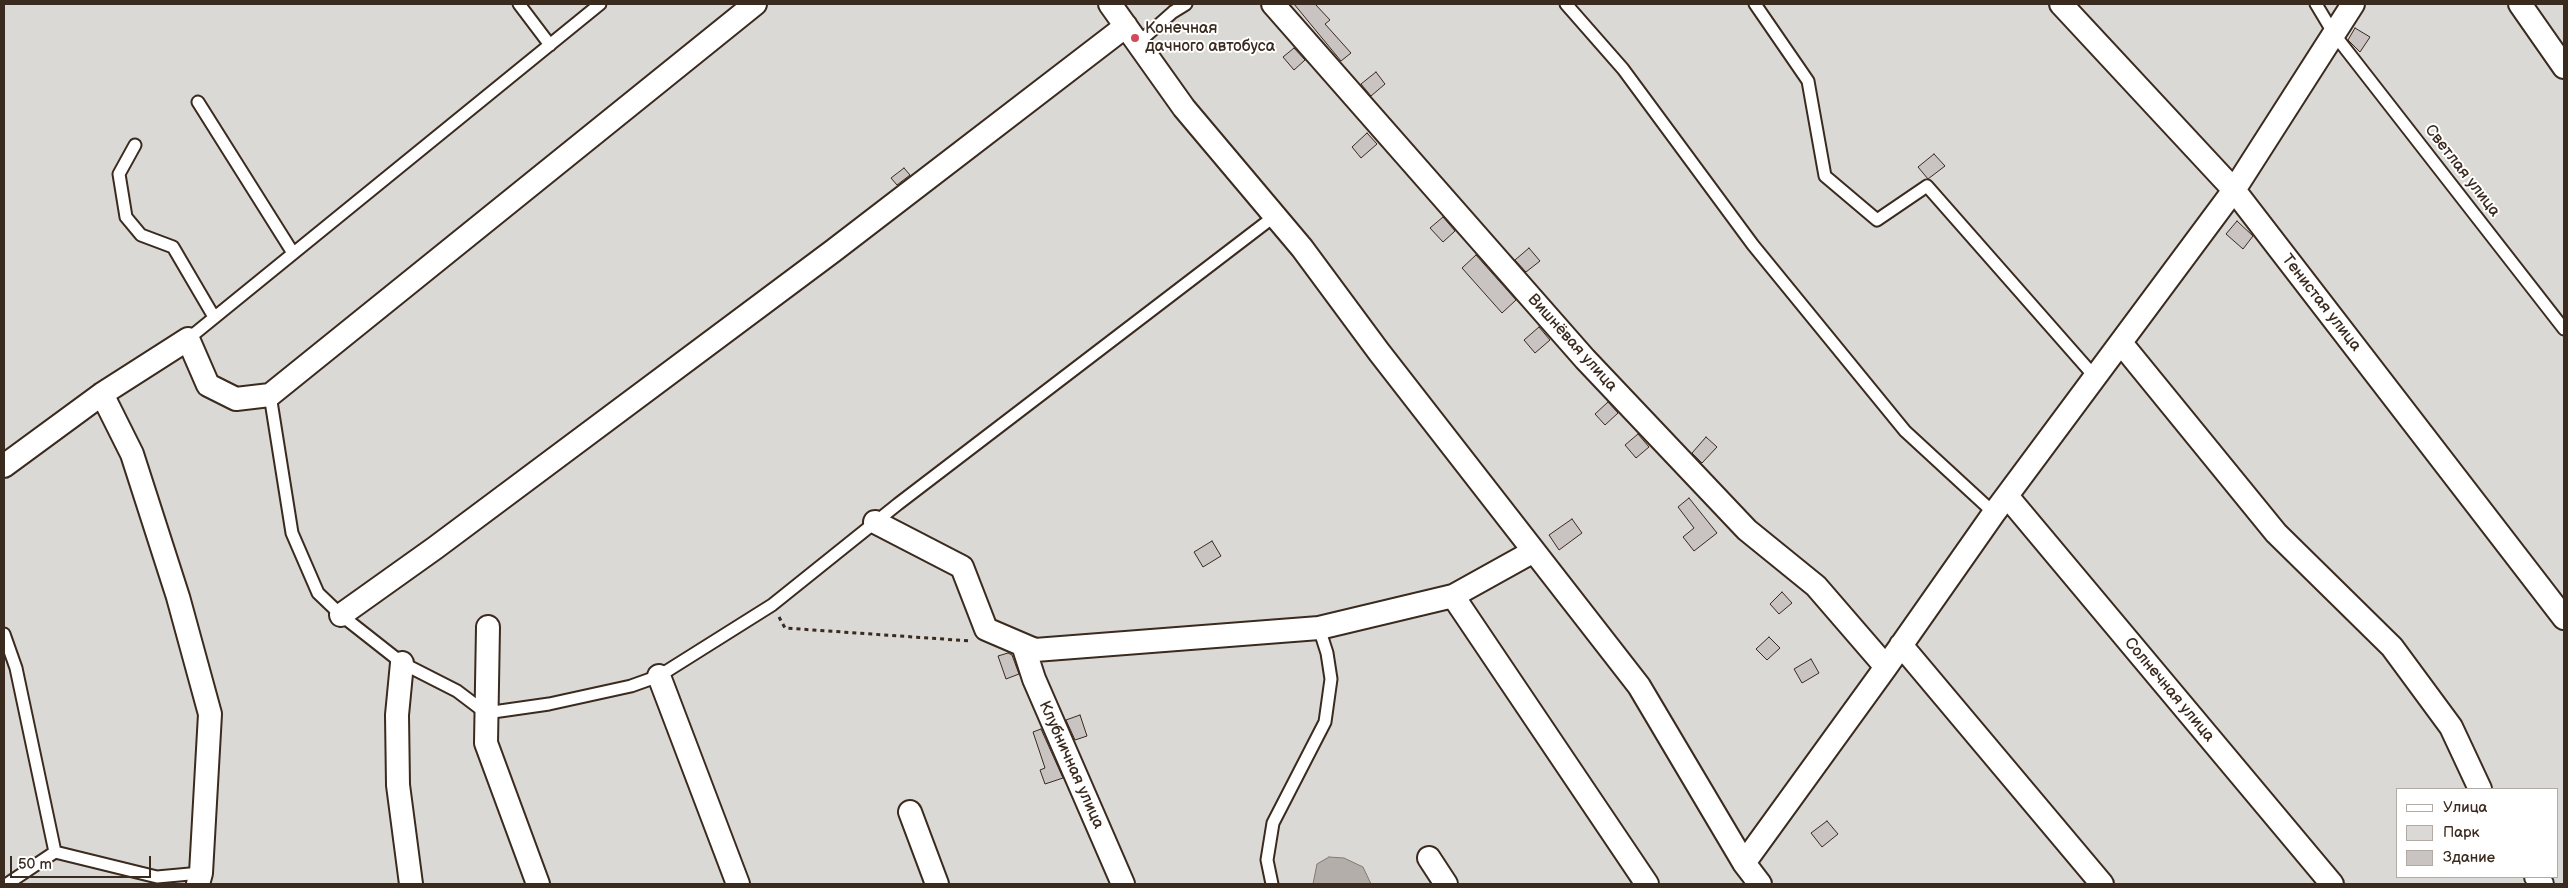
<!DOCTYPE html>
<html>
<head>
<meta charset="utf-8">
<style>
  body { margin:0 }
  #map { position:relative; width:2568px; height:888px; overflow:hidden; background:#f7f6f6; font-family:"Balsamiq Sans",sans-serif }
  canvas { display:block }
  .frame { position:absolute; inset:0; border:5px solid #3b2a1e; pointer-events:none }
  .legend { position:absolute; left:2396px; top:788px; width:162px; height:90px; box-sizing:border-box; background:#fff; border:1px solid #b1aaa5; margin:0; padding:6px 9px; list-style:none; font-size:15px; color:#3b2a1e }
  .legend li { display:flex; align-items:center; gap:10px; height:25px }
  .legend b { width:25px; border:1px solid #b1aaa5 }
  .scale { position:absolute; left:10px; top:856px; width:141px; height:22px; box-sizing:border-box; border:2px solid #3b2a1e; border-top:0; padding-left:6px; font-size:15px; line-height:18px; white-space:nowrap; color:#3b2a1e; -webkit-text-stroke:4px #fff; paint-order:stroke }
</style>
</head>
<body>
<div id="map">
<canvas width="2568" height="888"></canvas>
<div class="frame"></div>
<ul class="legend">
<li><b style="height:6px;background:#fff"></b>Улица</li>
<li><b style="height:14px;background:#dbd9d6"></b>Парк</li>
<li><b style="height:14px;background:#c9c3c1"></b>Здание</li>
</ul>
<div class="scale">50 m</div>
</div>
<script>
const ctx = document.querySelector('canvas').getContext('2d');
ctx.lineJoin = 'round';
function paint(path, color) { ctx.fillStyle = color; ctx.fill(path, 'evenodd'); }
const shape = rows => new Path2D(rows.map(r => 'M' + r).join(''));
function trace(path, color, width, dash) { ctx.strokeStyle = color; ctx.lineWidth = width; ctx.lineCap = dash ? 'butt' : 'round'; ctx.setLineDash(dash || []); ctx.stroke(path); }
function drawText(font, color, halo, rows, align = 'center') {
  ctx.font = font + ' "Balsamiq Sans",sans-serif'; ctx.lineWidth = 4; ctx.setLineDash([]); ctx.textBaseline = 'middle'; ctx.strokeStyle = halo; ctx.fillStyle = color; for (const [text, x, y, turn = 0] of rows) {
    ctx.save(); ctx.translate(x, y); ctx.rotate((+turn || 0) * Math.PI / 180); ctx.textAlign = isNaN(turn) ? turn : align; if (halo) ctx.strokeText(text, 0, 0); ctx.fillText(text, 0, 0); ctx.restore();
  }
}
paint(shape([
  [4,4,2564,4,2564,884,4,884],
  [2397,789,2557,789,2557,877,2397,877]
]), '#dbd9d6');
const water = shape([
  [1329,857,1344,858,1363,867,1371,884,1313,884,1317,864,1329,857]
]);
paint(water, '#b4aeaa');
trace(water, '#847972', 1);
const building = shape([
  [1294,4,1315,4,1330,20,1325,24,1351,53,1341,61,1294,4],
  [2355,28,2370,37,2360,52,2348,40,2355,28],
  [1294,48,1305,60,1294,70,1283,57,1294,48],
  [1376,72,1385,84,1371,96,1361,84,1376,72],
  [1367,133,1377,144,1361,158,1352,147,1367,133],
  [1934,154,1945,166,1928,179,1918,167,1934,154],
  [904,168,910,175,897,185,891,178,904,168],
  [1443,217,1455,231,1443,242,1430,228,1443,217],
  [2237,221,2253,236,2243,249,2226,234,2237,221],
  [1529,248,1540,261,1526,272,1515,260,1529,248],
  [1476,255,1516,300,1502,313,1462,268,1476,255],
  [1539,327,1550,340,1535,353,1524,340,1539,327],
  [1608,402,1618,413,1605,425,1595,414,1608,402],
  [1638,434,1649,447,1636,458,1625,445,1638,434],
  [1706,437,1717,447,1702,463,1692,453,1706,437],
  [1689,498,1717,533,1694,551,1683,537,1694,528,1678,507,1689,498],
  [1572,519,1582,533,1559,550,1549,535,1572,519],
  [1212,541,1221,556,1203,567,1194,552,1212,541],
  [1782,592,1792,603,1779,614,1770,604,1782,592],
  [1769,637,1780,648,1767,660,1756,649,1769,637],
  [1008,653,1012,655,1019,674,1006,679,998,656,1008,653],
  [1811,659,1819,673,1802,683,1794,669,1811,659],
  [1080,715,1087,736,1075,740,1066,720,1080,715],
  [1041,729,1063,778,1045,784,1040,770,1045,768,1033,732,1041,729],
  [1827,821,1838,834,1822,847,1811,833,1827,821]
]);
paint(building, '#c9c3c1');
trace(building, '#3b2a1e', 1);
const service = shape([
  [519,4,550,45],
  [1566,4,1623,69,1753,245,1905,431,1994,513],
  [1755,4,1808,81,1825,176,1877,220,1927,186,2095,377],
  [2316,4,2334,34,2564,329],
  [1138,43,1173,12,1186,4],
  [198,102,293,253],
  [135,145,119,174,126,217,141,235,173,247,214,317],
  [188,339,600,4],
  [270,395,292,533,318,593,341,615,402,663,457,691,486,713,549,704,631,686,659,676,772,605,898,504,1276,215],
  [4,634,16,668,55,852],
  [7,884,55,852,157,877,201,873],
  [1272,884,1267,860,1273,823,1325,722,1331,679,1327,653,1319,628]
]);
const minor = shape([
  [1110,4,1184,108,1302,248,1379,352,1639,686,1744,863,1760,884],
  [1273,4,1585,359,1747,530,1816,586,1886,667],
  [2061,4,2234,190,2564,618],
  [2520,4,2564,67],
  [2121,343,2276,533,2392,647,2451,727,2480,789],
  [102,394,132,454,178,597,210,714,201,873,198,884],
  [4,466,102,394,188,339,208,385,236,399,270,395,755,4],
  [2007,496,2332,884],
  [875,522,962,567,986,629,1035,650,1319,628,1453,596,1534,551],
  [1453,596,1647,884],
  [341,615,435,548,833,251,1126,26],
  [488,627,486,743,538,884],
  [1023,645,1034,679,1123,884],
  [1901,645,2102,884],
  [402,663,397,715,398,785,411,884],
  [659,676,738,884],
  [910,812,937,884],
  [1429,858,1446,884],
  [1744,863,1886,667,1994,513,2234,190,2353,4],
  [2536,877,2542,884]
]);
trace(service, '#3b2a1e', 15);
trace(minor, '#3b2a1e', 26);
trace(shape([
  [779,617,785,628,971,641]
]), '#3b2a1e', 3, [4, 4]);
trace(service, '#fff', 11);
trace(minor, '#fff', 22);
for (const [x, y, r, color] of [
  [1135,38,5,"#d1495b"]
]) { const dot = new Path2D(); dot.arc(x, y, r, 0, 2 * Math.PI); ctx.fillStyle = color; ctx.fill(dot); trace(dot, '#fff', 2); }
drawText('16px', '#3b2a1e', '#fff', [
  ["Конечная",1145,29],
  ["дачного автобуса",1145,47]
], 'left');
drawText('16px', '#3b2a1e', '#fff', [
  ["Светлая улица",2462,171,52],
  ["Тенистая улица",2321,303,52],
  ["Вишнёвая улица",1572,343,48],
  ["Солнечная улица",2169,690,50],
  ["Клубничная улица",1071,765,66]
]);
</script>
</body>
</html>
